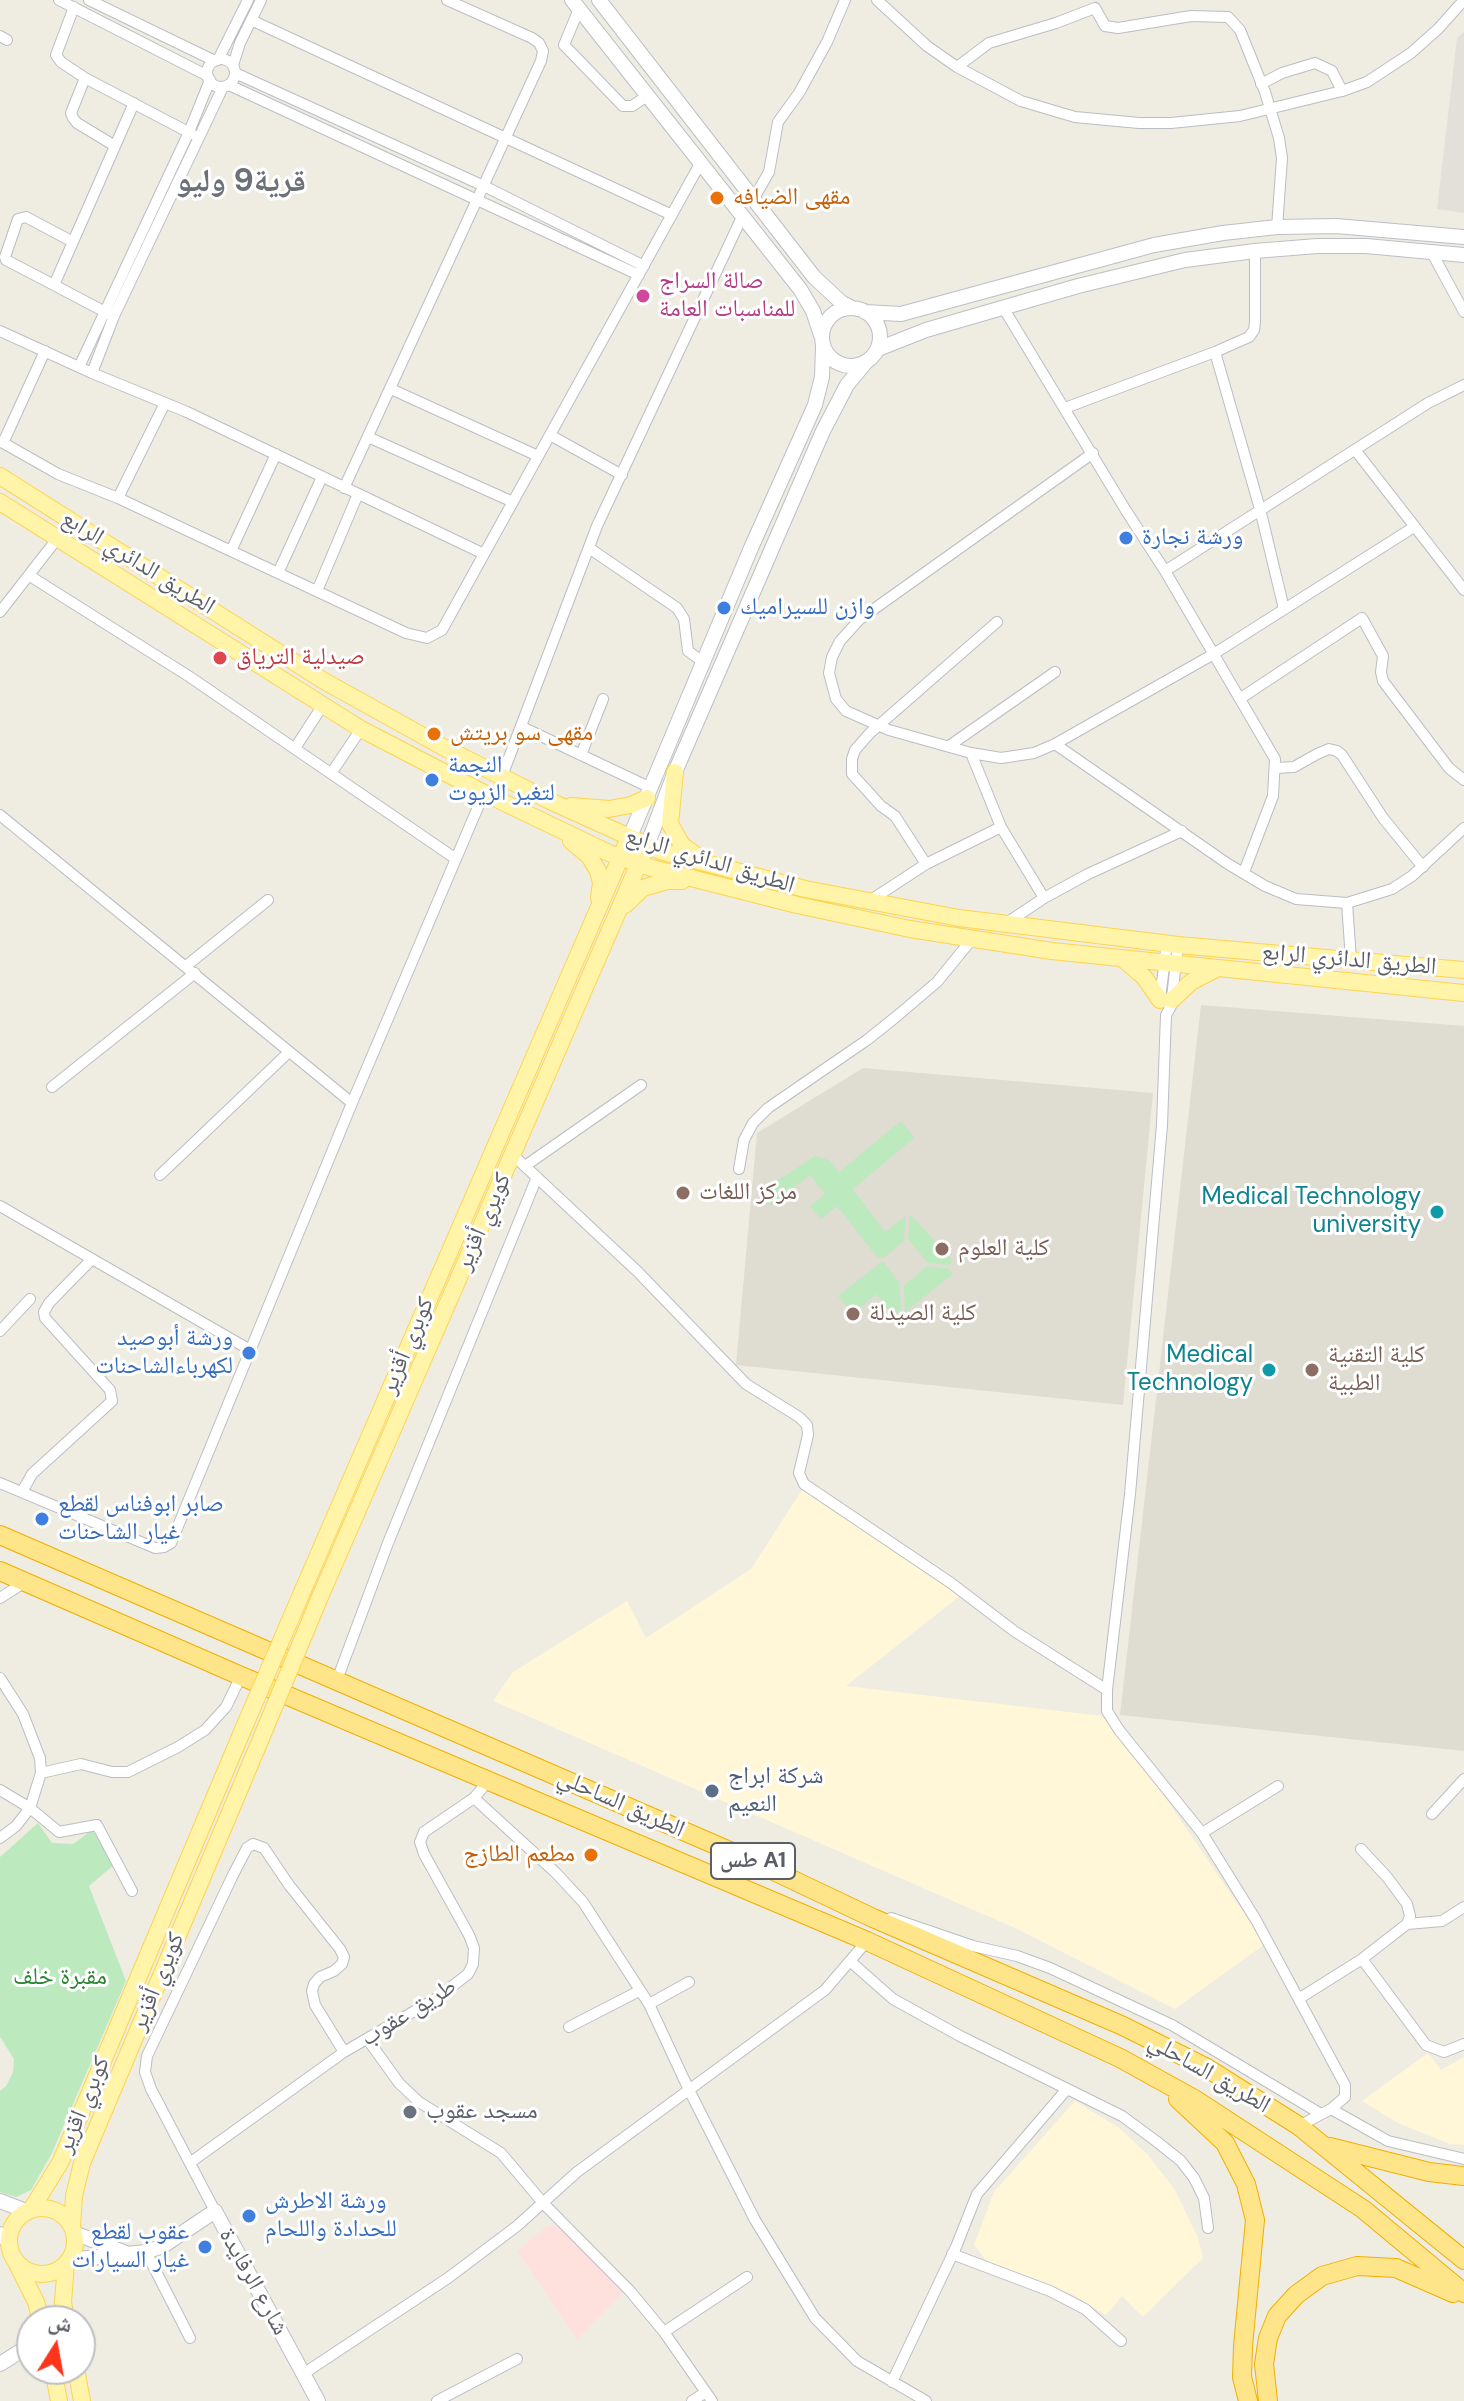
<!DOCTYPE html>
<html>
<head>
<meta charset="utf-8">
<style>
  body { margin:0 }
  #map { position:relative; width:1464px; height:2401px; overflow:hidden; background:#efede2; font-family:"DM Sans","Noto Naskh Arabic",sans-serif }
  canvas { display:block }
  .north { position:absolute; left:16px; top:2305px; width:80px; height:80px; box-sizing:border-box; background:#fff; border:2px solid #bdbfc1; border-radius:50%; rotate:11deg; font-size:22px; font-weight:700; line-height:32px; text-align:center; color:#5b5f65 }
  .north::after { content:''; display:block; margin:auto; width:28px; height:36px; background:#fc351c; clip-path:polygon(50% 0,100% 100%,50% 72%,0 100%) }
</style>
</head>
<body>
<div id="map">
<canvas width="1464" height="2401"></canvas>
<div class="north">ش</div>
</div>
<script>
const ctx = document.querySelector('canvas').getContext('2d');
ctx.lineJoin = 'round';
function paint(path, color) { ctx.fillStyle = color; ctx.fill(path, 'evenodd'); }
const shape = rows => new Path2D(rows.map(r => 'M' + r).join(''));
function trace(path, color, width, dash) { ctx.strokeStyle = color; ctx.lineWidth = width; ctx.lineCap = dash ? 'butt' : 'round'; ctx.setLineDash(dash || []); ctx.stroke(path); }
function drawText(font, color, halo, rows, align = 'center') {
  ctx.font = font + ' "DM Sans","Noto Naskh Arabic",sans-serif'; ctx.lineWidth = 6; ctx.setLineDash([]); ctx.textBaseline = 'middle'; ctx.strokeStyle = halo; ctx.fillStyle = color; for (const [text, x, y, turn = 0] of rows) {
    ctx.save(); ctx.translate(x, y); ctx.rotate((+turn || 0) * Math.PI / 180); ctx.textAlign = isNaN(turn) ? turn : align; if (halo) ctx.strokeText(text, 0, 0); ctx.fillText(text, 0, 0); ctx.restore();
  }
}
paint(shape([
  [802,1490,961,1595,846,1686,1102,1716,1147,1771,1265,1944,1175,2009,1015,1928,493,1701,513,1672,627,1601,646,1638,751,1569],
  [1428,2053,1441,2070,1464,2057,1464,2145,1450,2144,1398,2123,1362,2101],
  [1075,2101,1119,2128,1148,2155,1175,2190,1198,2238,1203,2258,1143,2317,1122,2296,1106,2315,1072,2294,989,2264,974,2245,994,2192]
]), '#fff7d8');
paint(shape([
  [1464,32,1464,213,1437,209,1457,38]
]), '#e3e0da');
paint(shape([
  [1201,1005,1464,1026,1464,1751,1120,1715],
  [863,1068,1153,1093,1123,1405,736,1365,757,1133]
]), '#dfdcd1');
paint(shape([
  [549,2225,560,2228,627,2288,577,2340,517,2251]
]), '#fee1dd');
paint(shape([
  [901,1121,914,1138,853,1189,885,1232,906,1216,904,1241,884,1258,877,1257,837,1206,821,1219,810,1206,825,1194,810,1175,771,1206,760,1192,815,1156,829,1160,839,1172],
  [910,1214,953,1261,949,1265,928,1263,908,1239],
  [883,1261,899,1282,901,1308,894,1316,876,1294,853,1314,838,1296],
  [927,1266,949,1269,953,1274,905,1312,904,1286],
  [38,1823,52,1843,73,1844,92,1830,115,1864,89,1886,126,1981,52,2153,31,2190,16,2197,0,2192,0,2091,6,2086,13,2072,14,2059,0,2037,0,1857]
]), '#bceabe');
const street = shape([
  [59,0,208,76],
  [89,0,215,61],
  [877,0,927,46,957,67,1021,101,1075,117,1139,123,1171,123,1240,116,1342,91,1367,82,1411,53,1438,29,1464,0],
  [74,7,56,55,61,62,85,78],
  [251,20,672,215],
  [0,36,7,40],
  [564,45,623,106,632,106,647,96],
  [564,45,579,9],
  '207 73a14 14 0 1 1 28 0a14 14 0 1 1-28 0Z',
  [218,60,248,0],
  [233,65,240,43,261,0],
  [957,67,989,43,1056,23,1095,8,1105,26,1118,28,1191,16,1228,17,1240,30,1265,92,1279,138,1282,158,1277,227],
  [235,73,484,186,644,266],
  [1261,84,1282,73,1315,63,1332,71,1342,91],
  [229,85,639,275],
  [115,146,77,123,73,118,71,113,85,78,192,134],
  [754,198,769,172,778,122,799,93,827,42,845,0],
  [1431,251,1464,312],
  [54,285,6,260,5,257,18,219,26,217,73,242],
  [1004,309,1125,509,1165,571,1275,759,1273,796,1244,872],
  [109,314,54,285,134,103],
  [0,331,92,373,187,412,484,554],
  [1215,352,1260,509,1284,609],
  [79,367,189,132,210,80],
  [92,373,114,316,223,87],
  [391,389,538,456],
  [1065,408,1215,352,1249,337,1254,330,1255,322,1255,251],
  [550,435,622,475],
  [368,437,513,502],
  [0,441,58,474,118,498,406,633,427,638,442,630,701,162],
  [3,443,45,351],
  [1356,451,1464,590],
  [1093,453,860,619,840,641,832,657,829,673,836,699,846,711,889,730,971,753,1001,758,1034,753,1055,744,1212,655,1414,527],
  [344,488,541,61,543,51,539,43,532,38,447,0],
  [118,498,165,403],
  [589,548,677,608,684,619,688,651,703,662],
  [231,551,276,454],
  [1165,571,1428,403,1464,385],
  [278,573,322,477],
  [30,576,190,677,456,859],
  [317,591,358,494],
  [0,612,57,539],
  [1241,698,1362,618,1383,656,1381,672,1383,681,1449,768,1464,780],
  [522,727,651,788],
  [1055,744,1228,864,1265,886,1296,899,1347,903,1392,889,1412,876,1464,828],
  [949,746,1055,672],
  [295,748,323,705],
  [971,753,1001,827,1044,898],
  [581,755,603,699],
  [1277,768,1294,767,1317,754,1329,749,1337,751,1342,755,1383,818,1423,867],
  [332,772,361,729],
  [502,776,597,526,742,217],
  [0,815,352,1103],
  [926,864,895,816,881,806,852,774,852,759,855,750,870,733,997,622],
  [871,900,926,864,1001,827],
  [1347,903,1351,960],
  [1008,922,1044,898,1088,874,1182,831],
  [1178,945,1171,1006,1166,1015,1162,1125,1130,1494,1107,1690,1107,1711,1119,1730,1202,1833,1256,1920,1345,2085,1345,2097,1331,2109,1299,2126],
  [186,966,268,900],
  [1160,998,1167,943],
  [52,1087,195,973],
  [513,1155,638,1272,746,1384,799,1417,807,1425,808,1435,799,1473,804,1484,951,1583,1014,1631,1107,1690],
  [525,1166,641,1085],
  [739,1169,744,1140,753,1123,768,1108,867,1040,897,1016,937,982,972,939],
  [160,1175,289,1052],
  [0,1206,252,1351],
  [0,1331,30,1299],
  [0,1483,155,1548,164,1547,171,1543,352,1103,484,793],
  [22,1492,32,1474,112,1401,110,1390,45,1318,44,1312,49,1303,92,1259],
  [0,1598,25,1582],
  [0,1678,23,1714,40,1758,41,1773,30,1808,16,1826,0,1838],
  [337,1680,388,1543,537,1177],
  [41,1773,81,1764,112,1772,128,1772,178,1747,205,1730,226,1707,241,1676],
  [0,1790,30,1808,59,1832,97,1825,132,1891],
  [474,1798,555,1872,583,1902,649,2004,689,2090,755,2220,815,2318,857,2361,926,2401],
  [1432,1814,1464,1779],
  [1202,1833,1278,1786],
  [891,1918,973,1946,1017,1956,1050,1968,1172,2025,1321,2114],
  [1407,1924,1442,1921,1464,1907],
  [1362,1959,1426,2045,1444,2052,1464,2044],
  [851,1962,893,1999,960,2036,1122,2116,1156,2141,1181,2161,1194,2178,1204,2198,1208,2228],
  [1300,1998,1362,1959,1407,1924,1410,1916,1407,1904,1387,1877,1361,1849],
  [649,2004,689,1982],
  [569,2027,639,1991],
  [368,2040,399,2083,419,2102,501,2153,543,2203,630,2291,664,2332,712,2401],
  [1331,2109,1388,2141,1464,2159],
  [191,2162,344,2052,437,1998,468,1974,473,1964,474,1948,469,1935,424,1854,420,1842,424,1832,474,1798,489,1780],
  [215,2211,151,2089,145,2072,147,2056,233,1875,247,1848,253,1844,264,1848,289,1885,340,1949,344,1957,342,1964,334,1971,320,1977,314,1984,312,1991,315,2005,344,2052],
  [146,2252,190,2338],
  [952,2254,1050,2291,1085,2309,1121,2341],
  [664,2332,747,2277],
  [303,2374,448,2278,517,2226,577,2172,825,1990,867,1941],
  [892,2382,956,2247,977,2194,1067,2089],
  [437,2401,517,2359],
  [692,2401,706,2392]
]);
const secondary = shape([
  [572,0,800,289,813,311,821,335],
  [599,0,814,277,842,303,852,308],
  '822 337a29 29 0 1 1 58 0a29 29 0 1 1-58 0Z',
  [865,312,901,314,1154,245,1223,233,1277,227,1336,226,1464,237],
  [878,349,926,330,1078,286,1185,260,1255,251,1317,246,1366,246,1464,255],
  [629,839,751,548,815,405,822,377,823,347],
  [647,846,675,772,823,431,847,385,866,362],
  [0,2201,26,2211],
  [74,2233,126,2253],
  [0,2234,9,2242],
  [69,2260,146,2252,163,2246,215,2211,318,2401],
  [0,2364,32,2344]
]);
const primary = shape([
  [0,476,324,681,443,747,550,801,660,851,805,889,959,918,1178,945,1464,970],
  [0,502,361,729,484,793,609,853,648,867,797,905,910,929,1052,951,1464,993],
  [675,772,670,824,682,845,700,858],
  [571,806,609,809,631,805,647,798],
  [571,841,589,856,598,871,601,883,599,898],
  [625,905,643,888,667,881,682,881],
  [1124,960,1144,977,1160,1000],
  [1172,1000,1191,982,1216,969],
  [303,1590,625,847],
  [320,1597,643,854],
  '9 2241a33 33 0 1 1 66 0a33 33 0 1 1-66 0Z',
  [31,2210,60,2163,242,1732],
  [72,2227,74,2196,82,2163,260,1741],
  [17,2264,36,2302,41,2321],
  [66,2264,63,2302,66,2321],
  [53,2369,59,2401],
  [76,2369,82,2401]
]);
const highway = shape([
  [0,1535,755,1862,873,1918,1123,2026,1207,2068,1299,2126,1464,2260],
  [0,1571,241,1676,867,1941,1120,2058,1196,2100,1363,2209,1464,2293],
  [1178,2099,1225,2143,1246,2184,1255,2220,1243,2346,1242,2377,1248,2401],
  [1330,2147,1429,2172,1464,2176],
  [1268,2401,1264,2364,1268,2338,1277,2316,1296,2295,1322,2276,1357,2266,1396,2268,1453,2293]
]);
trace(street, '#babdc3', 12);
trace(secondary, '#bbbfc6', 16);
trace(primary, '#ffd34c', 18);
trace(highway, '#f2ae00', 20);
trace(street, '#fff', 10);
trace(secondary, '#fff', 14);
trace(primary, '#fff4a8', 16);
trace(highway, '#ffe58a', 18);
const primaryBridge = shape([
  [242,1732,303,1590],
  [260,1741,320,1597]
]);
trace(primaryBridge, '#ffd34c', 18, []);
trace(primaryBridge, '#fff4a8', 16);
for (const [x, y, r, color] of [
  [717,198,8,"#e8710a"],
  [643,296,8,"#d1479c"],
  [1126,538,8,"#3f7fe0"],
  [724,608,8,"#3f7fe0"],
  [220,658,8,"#e0444e"],
  [434,734,8,"#e8710a"],
  [432,780,8,"#3f7fe0"],
  [683,1193,8,"#8d6e63"],
  [1437,1212,8,"#0f9aa8"],
  [942,1249,8,"#8d6e63"],
  [853,1314,8,"#8d6e63"],
  [249,1353,8,"#3f7fe0"],
  [1269,1370,8,"#0f9aa8"],
  [1312,1370,8,"#8d6e63"],
  [42,1519,8,"#3f7fe0"],
  [712,1791,8,"#5c6f8a"],
  [591,1855,8,"#e8710a"],
  [410,2112,8,"#6b7280"],
  [249,2216,8,"#3f7fe0"],
  [205,2247,8,"#3f7fe0"]
]) { const dot = new Path2D(); dot.arc(x, y, r, 0, 2 * Math.PI); ctx.fillStyle = color; ctx.fill(dot); trace(dot, '#fff', 3); }
for (const [x, y, w] of [
  [753,1861,84]
]) { const box = new Path2D(); box.roundRect(x - w / 2, y - 18, w, 36, 6); ctx.fillStyle = '#fff'; ctx.fill(box); trace(box, '#5b5f65', 2); }
drawText('bold 22px', '#5b5f65', null, [
  ["طس A1",753,1861]
]);
drawText('24px', '#c56008', '#fff', [
  ["مقهى الضيافه",733,198],
  ["مقهى سو بريتش",450,734],
  ["مطعم الطازج",575,1855,"right"]
], 'left');
drawText('24px', '#b23c85', '#fff', [
  ["صالة السراج",659,282],
  ["للمناسبات العامة",659,310]
], 'left');
drawText('24px', '#366cbe', '#fff', [
  ["ورشة نجارة",1142,538],
  ["وازن للسيراميك",740,608],
  ["النجمة",448,766],
  ["لتغير الزيوت",448,794],
  ["ورشة أبوصيد",233,1339,"right"],
  ["لكهرباءالشاحنات",233,1367,"right"],
  ["صابر ابوفناس لقطع",58,1505],
  ["غيار الشاحنات",58,1533],
  ["ورشة الاطرش",265,2202],
  ["للحدادة واللحام",265,2230],
  ["عقوب لقطع",189,2233,"right"],
  ["غيار السيارات",189,2261,"right"]
], 'left');
drawText('24px', '#5b5f65', '#fff', [
  ["الطريق الدائري الرابع",138,563,32],
  ["الطريق الدائري الرابع",710,861,17],
  ["الطريق الدائري الرابع",1349,960,5],
  ["كويري أقزير",484,1222,-66],
  ["كوبري أقزير",408,1346,-67],
  ["الطريق الساحلي",621,1804,24],
  ["كويري أقزير",158,1982,-67],
  ["طريق عقوب",409,2013,-32],
  ["الطريق الساحلي",1209,2074,30],
  ["كوبري اقزير",84,2105,-67],
  ["شارع الرفايدة",253,2282,61]
]);
drawText('24px', '#be3a42', '#fff', [
  ["صيدلية الترياق",236,658]
], 'left');
drawText('24px', '#785e54', '#fff', [
  ["مركز اللغات",699,1193],
  ["كلية العلوم",958,1249],
  ["كلية الصيدلة",869,1314],
  ["كلية التقنية",1328,1356],
  ["الطبية",1328,1384]
], 'left');
drawText('24px', '#0d838f', '#fff', [
  ["Medical Technology",1421,1198],
  ["university",1421,1226],
  ["Medical",1253,1356],
  ["Technology",1253,1384]
], 'right');
drawText('24px', '#4e5e75', '#fff', [
  ["شركة ابراج",728,1777],
  ["النعيم",728,1805]
], 'left');
drawText('24px', '#2b8432', '#fff', [
  ["مقبرة خلف",60,1978]
]);
drawText('24px', '#5b616d', '#fff', [
  ["مسجد عقوب",426,2112]
], 'left');
drawText('bold 32px', '#6c7177', '#fff', [
  ["قرية9 وليو",241,183]
]);
</script>
</body>
</html>
